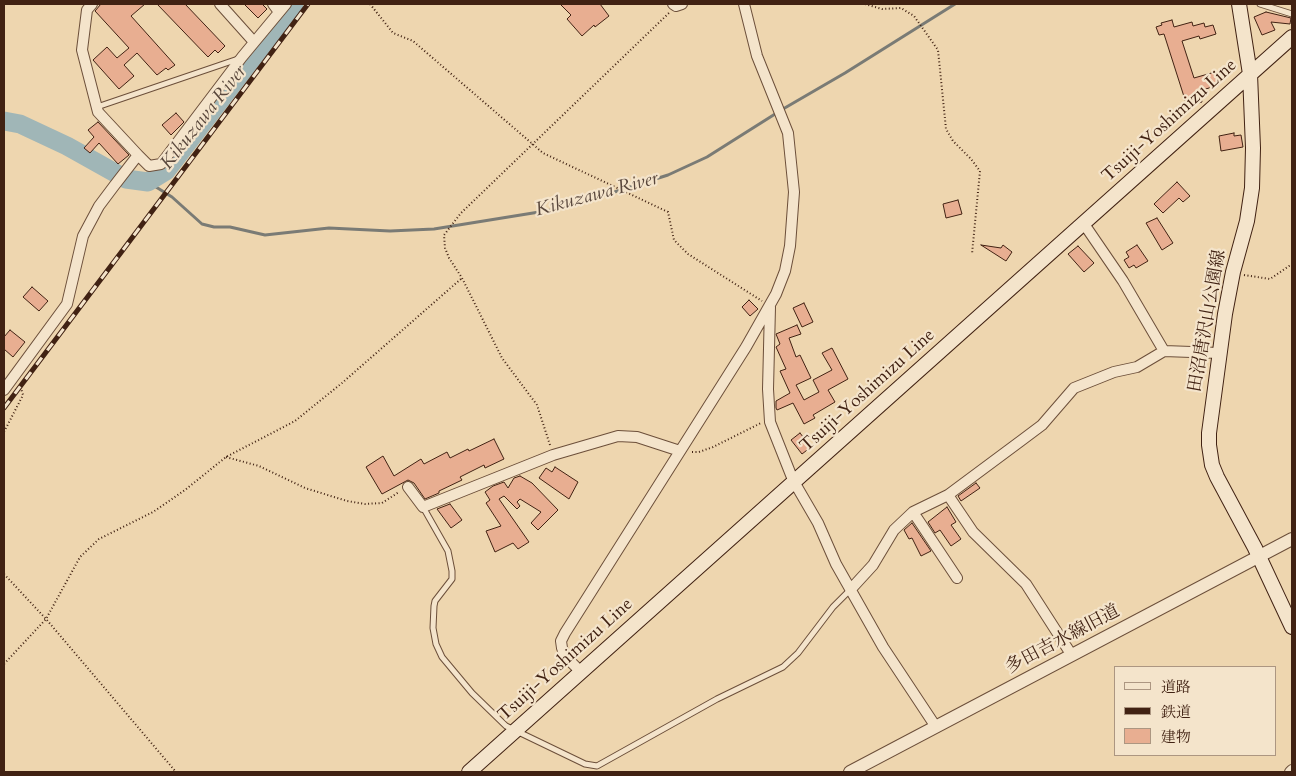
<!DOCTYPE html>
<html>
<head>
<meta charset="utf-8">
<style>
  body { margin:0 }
  #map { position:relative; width:1296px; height:776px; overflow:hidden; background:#eed6af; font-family:Cardo,"Noto Serif JP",serif }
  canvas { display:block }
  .frame { position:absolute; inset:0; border:5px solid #412213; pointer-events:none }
  .legend { position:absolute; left:1114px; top:666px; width:162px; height:90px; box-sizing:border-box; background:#f4e4cb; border:1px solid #ac9681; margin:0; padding:6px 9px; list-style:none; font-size:15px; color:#412213 }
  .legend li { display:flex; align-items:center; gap:10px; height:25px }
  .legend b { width:25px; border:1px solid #ac9681 }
</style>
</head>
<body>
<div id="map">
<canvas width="1296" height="776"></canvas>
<div class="frame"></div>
<ul class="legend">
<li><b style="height:6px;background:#f4e4cb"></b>道路</li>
<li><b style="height:6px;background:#412213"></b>鉄道</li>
<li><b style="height:14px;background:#e8ae91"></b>建物</li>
</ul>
</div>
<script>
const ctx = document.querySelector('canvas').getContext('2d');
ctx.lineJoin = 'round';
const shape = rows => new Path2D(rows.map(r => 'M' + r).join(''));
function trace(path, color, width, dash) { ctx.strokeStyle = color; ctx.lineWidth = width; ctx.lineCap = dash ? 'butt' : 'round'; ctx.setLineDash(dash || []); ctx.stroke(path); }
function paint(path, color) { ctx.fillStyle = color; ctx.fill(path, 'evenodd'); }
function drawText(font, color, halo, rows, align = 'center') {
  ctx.font = font + ' Cardo,"Noto Serif JP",serif'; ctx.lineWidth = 4.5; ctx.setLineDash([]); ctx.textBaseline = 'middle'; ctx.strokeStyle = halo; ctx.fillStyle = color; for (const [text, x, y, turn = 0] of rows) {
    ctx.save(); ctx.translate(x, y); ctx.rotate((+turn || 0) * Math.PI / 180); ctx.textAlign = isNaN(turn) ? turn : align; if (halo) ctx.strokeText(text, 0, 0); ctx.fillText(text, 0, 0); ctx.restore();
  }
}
trace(shape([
  [148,182,172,197,202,224,214,227,230,227,265,235,329,228,390,231,434,229,564,208,668,175,707,157,783,109,845,73,955,4]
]), '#7a7b75', 3);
trace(shape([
  [4,121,20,124,67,146,126,179,148,182,166,171,294,4]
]), '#a0b6b7', 19);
const building = shape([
  [101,4,145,4,131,16,175,65,168,70,166,68,157,75,137,53,124,65,134,76,119,89,93,60,107,47,117,58,129,48,95,11,101,4],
  [157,4,185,4,225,46,218,53,215,50,208,57,157,4],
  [244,4,262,4,267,9,258,18,244,4],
  [560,4,600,4,609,16,595,27,594,25,582,36,567,19,571,15,560,4],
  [1266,12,1291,18,1290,24,1271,22,1275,30,1262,35,1254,17,1266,12],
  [1172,20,1174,27,1192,22,1193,26,1204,23,1205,27,1213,25,1216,34,1200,39,1199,36,1182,41,1194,78,1215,72,1219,85,1199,91,1202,102,1187,106,1164,34,1159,35,1156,27,1162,25,1161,23,1172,20],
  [176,113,184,122,171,135,162,125,176,113],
  [98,122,129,155,118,164,99,143,90,153,84,148,94,137,88,130,98,122],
  [1234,133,1234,136,1241,135,1243,147,1221,151,1219,136,1234,133],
  [1177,182,1190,196,1183,202,1179,198,1163,213,1154,204,1177,182],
  [958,200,962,214,946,218,943,204,958,200],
  [1157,218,1173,243,1162,250,1146,223,1157,218],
  [981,245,1001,248,1003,245,1012,252,1006,261,981,245],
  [1137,245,1148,261,1136,268,1134,265,1129,268,1124,260,1129,257,1126,252,1137,245],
  [1078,246,1094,263,1084,272,1068,254,1078,246],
  [32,287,48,301,39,311,23,297,32,287],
  [749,300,758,309,750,316,742,307,749,300],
  [804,303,813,322,802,327,793,308,804,303],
  [797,325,801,334,789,338,796,357,800,355,811,378,796,385,804,400,819,392,813,380,832,370,822,353,832,348,848,379,828,390,835,402,813,415,815,418,804,424,793,403,777,410,776,408,776,401,790,393,780,371,786,369,776,347,780,344,776,334,797,325],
  [10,330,25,342,13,357,4,349,4,337,10,330],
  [800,433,811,447,802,454,791,440,800,433],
  [494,439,504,459,485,468,484,465,460,477,462,480,439,491,439,493,425,499,414,483,408,480,382,494,366,467,383,456,394,476,421,459,424,464,447,452,450,458,468,449,469,451,494,439],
  [555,467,578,482,569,499,539,478,546,468,552,472,555,467],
  [520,476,532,483,558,510,538,530,531,523,541,512,520,499,517,502,520,506,517,509,504,496,499,499,529,542,518,549,513,543,495,552,486,531,501,526,486,503,490,500,485,492,493,486,504,482,508,488,514,478,520,476],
  [976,483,980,488,961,501,958,496,976,483],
  [450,504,462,520,451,528,437,509,450,504],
  [947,507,956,522,951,525,961,539,951,546,940,530,935,533,928,522,947,507],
  [912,523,931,551,921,556,912,538,909,539,904,530,912,523]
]);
paint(building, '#e8ae91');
trace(building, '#412213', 1);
const service = shape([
  [1260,4,1292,14],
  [97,107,238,59],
  [423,507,448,551,452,571,452,579,435,601,434,606,433,628,436,644,442,657,472,693,506,726,585,764,597,766,717,699,783,667,798,653,833,607,851,589]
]);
const minor = shape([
  [92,4,87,10,82,50,98,112,138,155],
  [220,4,254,42],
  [273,4,279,12],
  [673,4,676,6,682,4],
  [1084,224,1123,281,1164,351],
  [770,307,768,389,770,422,793,480,818,523,836,564,883,647,936,727],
  [4,390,67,304,83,236,99,206,114,186,138,155,149,166,161,164,242,57,286,4],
  [408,487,423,507,553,455,618,436,637,437,680,451],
  [948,495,973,532,1026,584,1071,654],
  [913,512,957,578],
  [851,589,873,565,894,530,913,512,948,495,1022,440,1042,425,1074,388,1114,372,1137,367,1164,351,1219,353],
  [581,672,565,656,562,648,561,641,565,633,746,347,776,294,785,271,790,246,794,192,788,133,757,56,744,4],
  [1290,772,1292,770]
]);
const tertiary = shape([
  [850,772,1292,539]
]);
const secondary = shape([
  [1239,4,1250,74,1253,148,1252,188,1247,221,1233,272,1225,314,1209,433,1209,445,1212,465,1217,477,1255,548,1292,627],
  [469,772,1292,37]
]);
trace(service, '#6c4f3a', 7);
trace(minor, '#6c4f3a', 12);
trace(tertiary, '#6c4f3a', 14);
trace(secondary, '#412213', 16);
trace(shape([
  [370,4,393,33,413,41,543,153,668,212,674,240,688,254,762,301],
  [865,4,882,9,901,8,914,16,938,50,946,129,953,141,971,159,980,171,972,254],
  [1244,275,1270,279,1292,264],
  [4,432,23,395,20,385],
  [550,445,537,405,502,358,462,278,449,258,445,248,444,235,461,213,670,12],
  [692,452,699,452,713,447,761,423],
  [226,457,259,466,305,488,347,501,365,504,382,503,399,492],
  [4,574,46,619,176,772],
  [4,664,46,619,80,557,99,539,153,512,185,490,226,457,295,421,342,383,462,278]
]), '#412213', 2, [1, 2.5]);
trace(service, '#f4e4cb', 5);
trace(minor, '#f4e4cb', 10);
trace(tertiary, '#f4e4cb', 12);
trace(secondary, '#f4e4cb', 14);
const rail = shape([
  [4,408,308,4]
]);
trace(rail, '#412213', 5);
trace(rail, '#f4e4cb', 3, [9]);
drawText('18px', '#412213', '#f4e4cb', [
  ["Tsuiji-Yoshimizu Line",1170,121,-42],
  ["田沼唐沢山公園線",1208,321,-80],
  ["Tsuiji-Yoshimizu Line",868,391,-42],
  ["多田吉水線旧道",1063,640,-28],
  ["Tsuiji-Yoshimizu Line",566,660,-42]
]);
drawText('italic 19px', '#59473c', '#f4e4cb', [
  ["Kikuzawa River",204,118,-52],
  ["Kikuzawa River",597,195,-15]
]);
</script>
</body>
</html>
